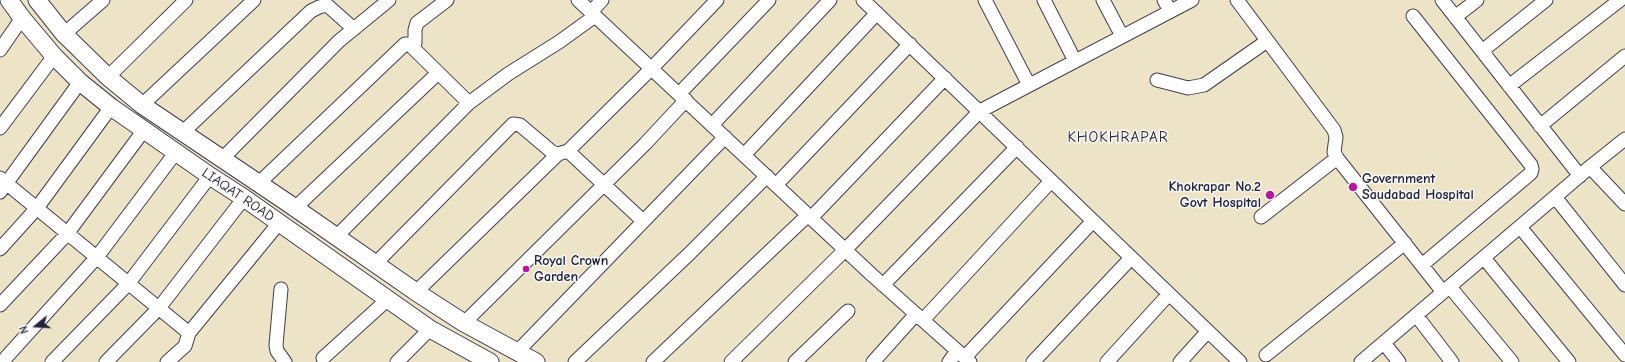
<!DOCTYPE html>
<html>
<head>
<meta charset="utf-8">
<style>
  body { margin:0 }
  #map { position:relative; width:1625px; height:362px; overflow:hidden; background:#ede4c8; font-family:"Comic Neue",sans-serif }
  canvas { display:block }
  .north { position:absolute; left:16px; top:306px; width:40px; height:40px; -webkit-text-stroke:3px #f6f6f2; paint-order:stroke; rotate:252deg; font-size:11px; font-weight:700; line-height:16px; text-align:center; color:#22223b }
  .north::after { content:''; display:block; margin:auto; width:14px; height:18px; background:#22223b; clip-path:polygon(50% 0,100% 100%,50% 72%,0 100%) }
</style>
</head>
<body>
<div id="map">
<canvas width="1625" height="362"></canvas>
<div class="north">N</div>
</div>
<script>
const ctx = document.querySelector('canvas').getContext('2d');
ctx.lineJoin = 'round';
const shape = rows => new Path2D(rows.map(r => 'M' + r).join(''));
function trace(path, color, width, dash) { ctx.strokeStyle = color; ctx.lineWidth = width; ctx.lineCap = dash ? 'butt' : 'round'; ctx.setLineDash(dash || []); ctx.stroke(path); }
function drawText(font, color, halo, rows, align = 'center') {
  ctx.font = font + ' "Comic Neue",sans-serif'; ctx.lineWidth = 3; ctx.setLineDash([]); ctx.textBaseline = 'middle'; ctx.strokeStyle = halo; ctx.fillStyle = color; for (const [text, x, y, turn = 0] of rows) {
    ctx.save(); ctx.translate(x, y); ctx.rotate((+turn || 0) * Math.PI / 180); ctx.textAlign = isNaN(turn) ? turn : align; if (halo) ctx.strokeText(text, 0, 0); ctx.fillText(text, 0, 0); ctx.restore();
  }
}
const minor = shape([
  [578,0,872,275,970,362],
  [863,0,1240,362],
  [985,0,1029,85],
  [1044,0,1075,61],
  [1103,0,1122,36],
  [1164,0,1170,11],
  [1237,0,1334,130,1336,137,1334,152,1337,158,1443,292],
  [1442,0,1580,176],
  [591,12,602,0],
  [1413,16,1531,165,1532,169,1531,173,1422,265],
  [1455,17,1477,0],
  [64,34,103,0],
  [413,48,415,43,415,30,417,23,447,0],
  [0,50,22,18],
  [1482,51,1546,0],
  [108,77,186,0],
  [1157,80,1188,88,1204,85,1267,41],
  [1509,86,1620,0],
  [679,94,769,0],
  [142,105,254,0],
  [712,125,830,0],
  [1540,126,1625,56],
  [0,128,54,56],
  [183,132,311,11,319,7,327,5,354,29],
  [568,151,643,221],
  [744,155,877,13],
  [222,159,339,41,389,0],
  [1590,167,1625,204],
  [0,178,189,333],
  [259,183,405,44,409,44,469,103],
  [776,185,910,44],
  [0,192,80,82],
  [1555,197,1625,285],
  [295,208,438,73],
  [1261,217,1337,158],
  [811,218,945,78],
  [1520,227,1625,355],
  [336,237,469,103,508,74,559,42,595,16],
  [0,249,37,208,111,107],
  [1484,258,1569,362],
  [375,264,513,124,520,125,552,152,558,154,568,151,652,68,717,0],
  [883,285,1017,147],
  [1450,287,1512,362],
  [281,289,276,345,277,351,285,362],
  [416,292,558,154],
  [0,305,67,234,144,130],
  [1416,315,1452,362],
  [923,320,1051,181],
  [464,323,645,144,686,100],
  [1384,343,1399,362],
  [517,352,725,137],
  [1266,355,1405,243],
  [965,357,1093,221],
  [323,358,387,300],
  [2,362,97,257,176,152],
  [52,362,128,284,210,176],
  [106,362,159,308,244,198],
  [167,362,185,346,189,333,279,223],
  [397,362,430,329],
  [575,362,689,254,767,176],
  [653,362,808,215],
  [731,362,845,250,980,111,1192,0],
  [795,362,848,311],
  [873,362,916,314],
  [949,362,957,351],
  [1033,362,1131,258],
  [1107,362,1169,294],
  [1180,362,1208,331],
  [1361,362,1590,167,1625,139]
]);
const major = shape([
  [9,0,22,18,54,56,80,82,111,107,210,176,244,198,430,329,490,362],
  [37,0,64,34,108,77,142,105,285,201,416,292,464,323,536,362]
]);
trace(minor, '#403f50', 15);
trace(major, '#403f50', 19);
trace(minor, '#fff', 13);
trace(major, '#fff', 17);
for (const [x, y, r, color] of [
  [1353,187,5,"#b5179e"],
  [1270,195,5,"#b5179e"],
  [526,269,4,"#b5179e"]
]) { const dot = new Path2D(); dot.arc(x, y, r, 0, 2 * Math.PI); ctx.fillStyle = color; ctx.fill(dot); trace(dot, '#f6f6f2', 1.5); }
drawText('bold 14px', '#22223b', '#f6f6f2', [
  ["Government",1362,179],
  ["Saudabad Hospital",1362,195],
  ["Khokrapar No.2",1261,187,"right"],
  ["Govt Hospital",1261,203,"right"],
  ["Royal Crown",534,261],
  ["Garden",534,277]
], 'left');
drawText('14px', '#22223b', '#f6f6f2', [
  ["LIAQAT ROAD",238,195,34]
]);
ctx.letterSpacing = '1px';
drawText('15px', '#22223b', '#f6f6f2', [
  ["KHOKHRAPAR",1118,138]
]);
ctx.letterSpacing = '0px';
</script>
</body>
</html>
